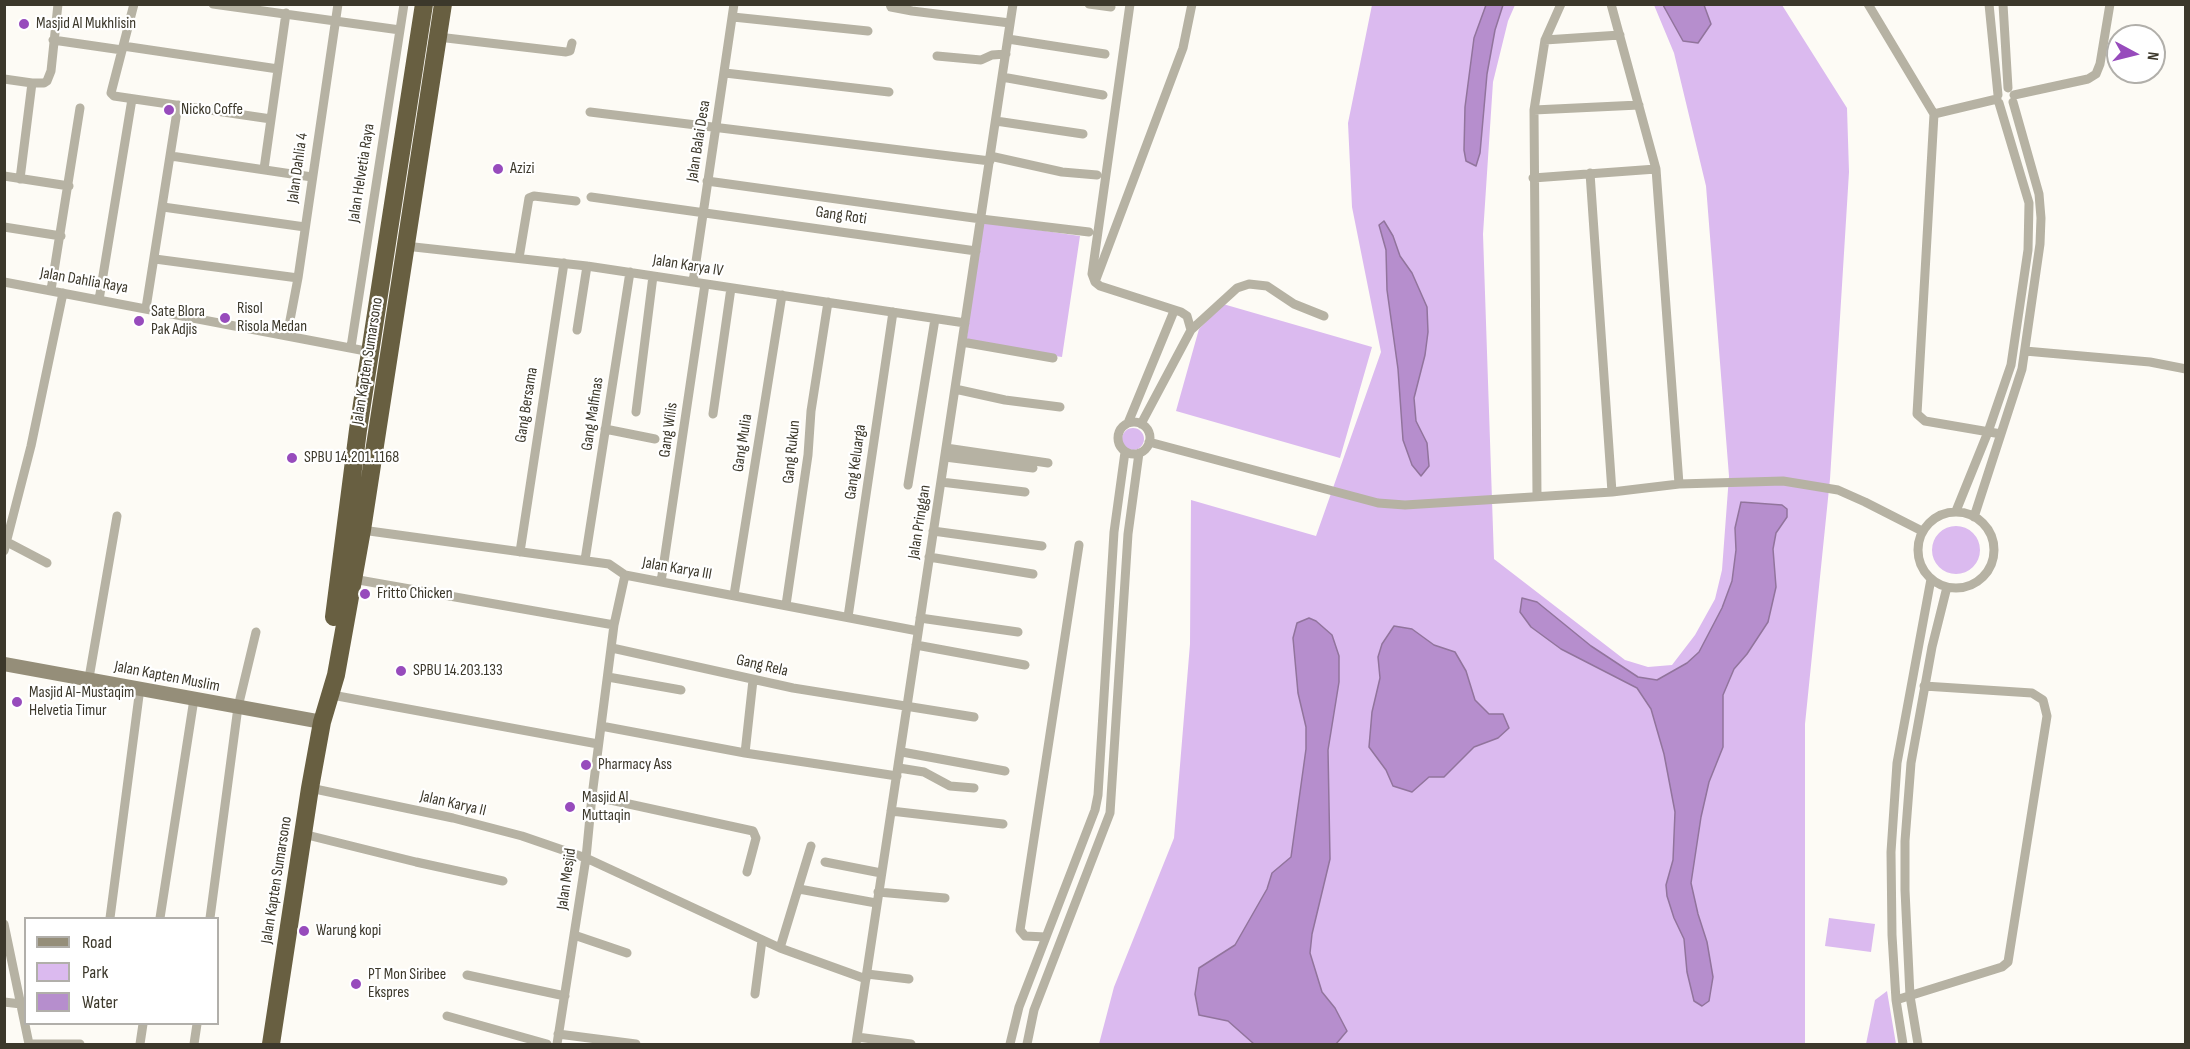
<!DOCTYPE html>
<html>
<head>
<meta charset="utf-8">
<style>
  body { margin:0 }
  #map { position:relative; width:2190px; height:1049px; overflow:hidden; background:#fdfbf5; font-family:"Sofia Sans Condensed",sans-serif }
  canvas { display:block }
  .frame { position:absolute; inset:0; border:6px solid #3c382b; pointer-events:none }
  .legend { position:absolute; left:24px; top:917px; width:195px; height:108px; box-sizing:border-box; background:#fff; border:2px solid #b1afaa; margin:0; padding:8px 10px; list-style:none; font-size:18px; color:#3c382b }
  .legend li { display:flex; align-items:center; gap:12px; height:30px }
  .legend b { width:30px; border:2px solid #b1afaa }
  .north { position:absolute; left:2106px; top:24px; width:60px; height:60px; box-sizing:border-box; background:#fff; border:2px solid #b1afaa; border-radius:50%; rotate:97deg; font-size:16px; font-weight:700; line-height:24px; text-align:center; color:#3c382b }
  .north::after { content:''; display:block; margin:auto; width:21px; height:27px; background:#974bbc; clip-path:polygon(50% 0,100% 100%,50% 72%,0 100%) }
</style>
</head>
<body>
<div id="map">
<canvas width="2190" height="1049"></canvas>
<div class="frame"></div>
<ul class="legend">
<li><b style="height:8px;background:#958e79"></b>Road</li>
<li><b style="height:16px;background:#dbbaef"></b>Park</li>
<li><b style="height:16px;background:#b68ecd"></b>Water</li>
</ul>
<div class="north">N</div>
</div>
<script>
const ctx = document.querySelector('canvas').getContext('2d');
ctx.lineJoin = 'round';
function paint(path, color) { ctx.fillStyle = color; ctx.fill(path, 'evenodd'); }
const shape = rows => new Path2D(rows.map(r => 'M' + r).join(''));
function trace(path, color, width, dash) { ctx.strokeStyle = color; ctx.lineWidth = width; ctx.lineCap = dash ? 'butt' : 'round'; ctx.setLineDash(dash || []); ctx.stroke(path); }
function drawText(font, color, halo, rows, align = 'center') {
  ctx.font = font + ' "Sofia Sans Condensed",sans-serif'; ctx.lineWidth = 4.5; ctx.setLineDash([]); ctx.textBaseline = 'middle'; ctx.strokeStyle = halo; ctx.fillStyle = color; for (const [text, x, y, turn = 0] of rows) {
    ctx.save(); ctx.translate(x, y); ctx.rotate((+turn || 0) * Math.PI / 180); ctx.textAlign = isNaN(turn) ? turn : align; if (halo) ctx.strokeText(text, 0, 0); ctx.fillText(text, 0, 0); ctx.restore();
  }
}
paint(shape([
  [1372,5,1515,5,1508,21,1493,82,1483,234,1494,559,1625,660,1648,667,1672,665,1695,635,1715,599,1722,570,1729,476,1706,186,1674,53,1654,5,1782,5,1847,108,1849,172,1830,479,1805,724,1805,1044,1099,1044,1114,987,1174,838,1190,644,1191,500,1316,536,1381,352,1352,207,1348,123],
  [983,222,1080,236,1062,357,966,343],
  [1223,304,1372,347,1340,458,1176,411,1199,329],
  '1122 439a11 11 0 1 1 22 0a11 11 0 1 1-22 0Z',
  '1932 550a24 24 0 1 1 48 0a24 24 0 1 1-48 0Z',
  [1829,918,1875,924,1871,952,1825,946],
  [1887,991,1896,1044,1866,1044,1875,1000]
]), '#dbbaef');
const water = shape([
  [1486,5,1503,5,1495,30,1487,74,1480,153,1476,166,1466,161,1464,150,1465,107,1474,38,1486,5],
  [1663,5,1704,5,1711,24,1698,43,1683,41,1663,5],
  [1384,221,1393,236,1400,256,1412,273,1427,307,1428,332,1425,355,1414,398,1416,421,1427,443,1429,466,1421,476,1412,465,1403,440,1398,369,1387,290,1386,250,1379,225,1384,221],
  [1741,502,1782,505,1787,509,1787,517,1776,533,1773,549,1776,587,1768,622,1747,654,1734,669,1723,695,1723,747,1709,782,1701,817,1691,883,1698,914,1707,942,1713,977,1709,1001,1702,1006,1694,1001,1687,972,1684,939,1674,918,1667,896,1666,885,1673,860,1675,812,1664,754,1651,709,1637,688,1561,649,1531,627,1520,612,1522,598,1537,602,1591,646,1638,677,1657,680,1687,663,1699,652,1722,608,1732,581,1736,550,1735,528,1741,502],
  [1309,618,1316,621,1332,635,1339,656,1339,682,1328,750,1330,859,1312,934,1310,953,1322,992,1335,1008,1347,1031,1336,1044,1254,1044,1228,1021,1199,1015,1195,994,1199,968,1235,945,1267,889,1272,873,1291,857,1306,749,1306,727,1298,693,1293,638,1297,623,1309,618],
  [1394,626,1412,629,1434,645,1455,652,1466,671,1475,700,1489,714,1503,714,1509,728,1498,738,1474,747,1444,777,1429,777,1412,792,1393,786,1386,770,1369,747,1372,712,1380,678,1378,657,1382,644,1394,626]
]);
paint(water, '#b68ecd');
trace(water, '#91749c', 1.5);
trace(shape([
  [134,4,112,89,111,93,114,96,271,119],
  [213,4,400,30],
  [890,4,891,7,912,11,1010,23],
  [1089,4,1111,7],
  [1130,4,1092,274,1095,282,1100,286,1181,312,1187,316,1191,330],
  [1611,4,1656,169,1679,484],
  [1868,4,1934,114,1917,414,1925,421,2001,434],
  [1989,4,1998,95],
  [2003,4,2008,88],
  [733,17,868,31],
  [438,37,566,52,570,51,572,43],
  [1008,39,1105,54],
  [53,40,122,50],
  [1545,40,1620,35],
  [123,46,278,69],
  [937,56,981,60,992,55,1006,54],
  [725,73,889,92],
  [1002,77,1103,95],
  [4,79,32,83,44,83,47,81,51,71,58,4],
  [2014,95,2088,79,2096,74,2100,64,2110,4],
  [1534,110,1639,105],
  [590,112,990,161],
  [1934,114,1997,99],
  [996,121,1083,134],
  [171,156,312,177],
  [990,156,1062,172,1097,175],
  [264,169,286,13],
  [1590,173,1612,492],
  [4,176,69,186],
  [1533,178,1656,169],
  [20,179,32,83],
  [707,181,981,219,1089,232],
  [591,197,976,251],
  [163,207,305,227],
  [4,227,61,236],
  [405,246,587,266,965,323],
  [519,258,529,198,534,196,576,201],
  [155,259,298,278],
  [4,282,371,352],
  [693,282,734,4],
  [1095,282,1183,48,1192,4],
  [51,290,80,108],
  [99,300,132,99],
  [146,308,178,105],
  [577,330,587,266],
  [287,336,298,278,338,4],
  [962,342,1053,358],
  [351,347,404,4],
  [2025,351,2150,362,2186,369],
  [955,389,1005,400,1060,407],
  [636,412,653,276],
  [713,414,731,288],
  '1118 438a16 16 0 1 1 32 0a16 16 0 1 1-32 0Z',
  [1128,423,1174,311],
  [1141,424,1191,330,1237,288,1249,284,1267,286,1294,304,1324,316],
  [605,429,655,439],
  [1149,442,1378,503,1405,505,1612,492,1679,484,1783,481,1838,490,1865,502,1922,531],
  [946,448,1048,463],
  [945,457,1033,468],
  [941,482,1025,492],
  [908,485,935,319],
  [1537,496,1534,110,1545,40,1561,4],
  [1956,511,1988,432,2011,365,2028,250,2029,203,1999,103],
  '1918 550a38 38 0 1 1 76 0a38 38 0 1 1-76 0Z',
  [1974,517,2022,369,2040,244,2041,218,2039,194,2013,102],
  [362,530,609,564,625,575,918,631],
  [933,531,1042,546],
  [7,542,47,563],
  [4,551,31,446,63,293],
  [520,552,564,263],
  [929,557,1033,574],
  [585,560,630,272],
  [353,579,614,625],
  [661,582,705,284],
  [734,595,782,295],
  [786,605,808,455,811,411,828,302],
  [848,617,893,312],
  [920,618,1018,632],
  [916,645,1025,665],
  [612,648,793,688,974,717],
  [608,677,681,690],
  [89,678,117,516],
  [332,695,598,744],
  [601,726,745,753,897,776],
  [902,752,1005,771],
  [745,753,753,680],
  [899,768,924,772,950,786,974,788],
  [310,788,453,818,522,836,586,858,780,948,866,979],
  [592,796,753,831,756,838,747,872],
  [891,811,1003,824],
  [303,834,416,862,503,881],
  [825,862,881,873],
  [799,889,876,903],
  [878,892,945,898],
  [110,918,140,688],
  [160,918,194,699],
  [210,918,238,707,256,632],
  [4,924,29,1044],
  [574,935,627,953],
  [1046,937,1025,936,1020,930,1079,545],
  [780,948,811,846],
  [867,974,909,979],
  [467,975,565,996],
  [755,994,762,940],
  [1896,1000,2002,967,2008,962,2047,716,2043,700,2032,693,1924,686],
  [4,1002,21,1004],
  [447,1016,547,1044],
  [558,1034,636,1044],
  [857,1037,911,1044],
  [29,1044,80,1044],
  [140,1044,143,1024],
  [194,1044,197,1024],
  [557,1044,586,858,592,796,614,625,625,575],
  [856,1044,1013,4],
  [1010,1044,1019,1007,1095,810,1098,795,1114,532,1125,452],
  [1027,1044,1034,1010,1110,813,1128,534,1139,453],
  [1903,1044,1896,1000,1892,935,1891,852,1897,763,1931,579],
  [1918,1044,1910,996,1905,890,1905,841,1911,763,1932,647,1947,587]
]), '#b6b2a3', 9);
trace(shape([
  [4,664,322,722]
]), '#958e79', 14);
trace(shape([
  [334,617,358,430,424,4],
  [271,1044,310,788,322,722,336,675,362,530,443,4]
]), '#685f41', 18);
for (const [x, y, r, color] of [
  [24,24,6,"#974bbc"],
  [169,110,6,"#974bbc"],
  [498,169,6,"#974bbc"],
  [225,318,6,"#974bbc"],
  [139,321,6,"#974bbc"],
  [292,458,6,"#974bbc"],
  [365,594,6,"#974bbc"],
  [401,671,6,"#974bbc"],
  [17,702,6,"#974bbc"],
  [586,765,6,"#974bbc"],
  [570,807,6,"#974bbc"],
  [304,931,6,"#974bbc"],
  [356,984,6,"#974bbc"]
]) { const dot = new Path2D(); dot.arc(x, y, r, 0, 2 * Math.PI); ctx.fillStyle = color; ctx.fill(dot); trace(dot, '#fff', 2); }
drawText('16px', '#3c382b', '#fff', [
  ["Masjid Al Mukhlisin",36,24],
  ["Nicko Coffe",181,110],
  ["Azizi",510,169],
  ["Risol",237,309],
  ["Risola Medan",237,327],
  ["Sate Blora",151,312],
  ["Pak Adjis",151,330],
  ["SPBU 14.201.1168",304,458],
  ["Fritto Chicken",377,594],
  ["SPBU 14.203.133",413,671],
  ["Masjid Al-Mustaqim",29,693],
  ["Helvetia Timur",29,711],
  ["Pharmacy Ass",598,765],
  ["Masjid Al",582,798],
  ["Muttaqin",582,816],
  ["Warung kopi",316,931],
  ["PT Mon Siribee",368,975],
  ["Ekspres",368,993]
], 'left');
drawText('16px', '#3c382b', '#fff', [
  ["Jalan Balai Desa",699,141,-81],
  ["Jalan Dahlia 4",298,168,-82],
  ["Jalan Helvetia Raya",362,173,-81],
  ["Gang Roti",841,216,8],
  ["Jalan Karya IV",688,266,9],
  ["Jalan Dahlia Raya",84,281,10],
  ["Jalan Kapten Sumarsono",368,361,-81],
  ["Gang Bersama",527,405,-81],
  ["Gang Malfinas",593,414,-81],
  ["Gang Wilis",669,430,-82],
  ["Gang Mulia",743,443,-81],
  ["Gang Rukun",792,452,-84],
  ["Gang Keluarga",856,462,-82],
  ["Jalan Pringgan",920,522,-81],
  ["Jalan Karya III",677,569,10],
  ["Gang Rela",762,666,13],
  ["Jalan Kapten Muslim",167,677,11],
  ["Jalan Karya II",453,804,13],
  ["Jalan Mesjid",567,879,-82],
  ["Jalan Kapten Sumarsono",277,880,-81]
]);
</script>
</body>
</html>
